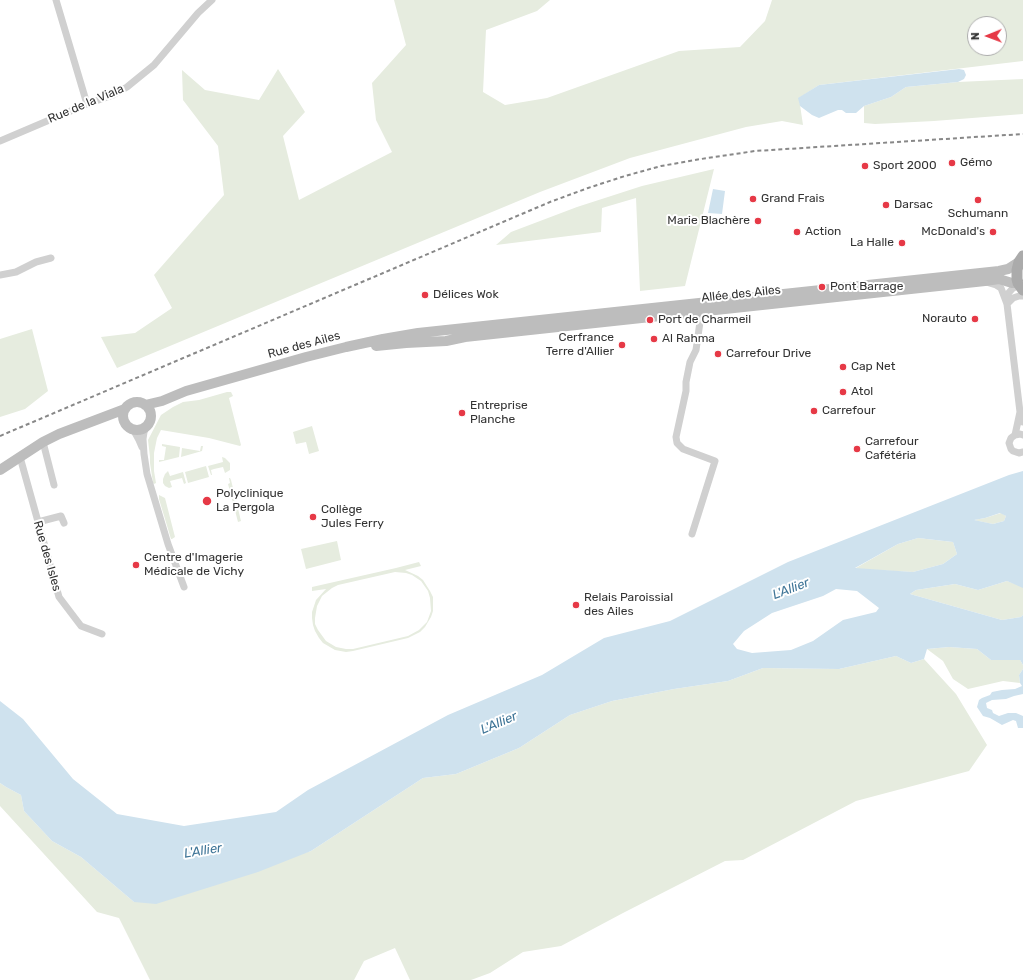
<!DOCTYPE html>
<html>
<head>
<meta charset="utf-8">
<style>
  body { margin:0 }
  #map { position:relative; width:1023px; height:980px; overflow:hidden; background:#fff; font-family:Rubik,sans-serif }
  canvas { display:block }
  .north { position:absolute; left:967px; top:16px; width:40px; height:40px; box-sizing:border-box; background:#fff; border:1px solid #adadad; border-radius:50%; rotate:269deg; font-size:11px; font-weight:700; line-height:16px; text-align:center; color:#333 }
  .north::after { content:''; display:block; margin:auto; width:14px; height:18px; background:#e63946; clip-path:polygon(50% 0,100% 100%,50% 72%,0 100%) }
</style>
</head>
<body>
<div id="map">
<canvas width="1023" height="980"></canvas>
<div class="north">N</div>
</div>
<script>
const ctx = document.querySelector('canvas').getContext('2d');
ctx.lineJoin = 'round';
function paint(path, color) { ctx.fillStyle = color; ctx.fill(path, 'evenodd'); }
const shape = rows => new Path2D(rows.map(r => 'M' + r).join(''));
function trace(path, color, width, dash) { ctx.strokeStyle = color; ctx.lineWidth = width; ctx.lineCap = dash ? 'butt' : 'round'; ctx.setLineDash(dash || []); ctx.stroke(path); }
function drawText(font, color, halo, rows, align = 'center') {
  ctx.font = font + ' Rubik,sans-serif'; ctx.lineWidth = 4; ctx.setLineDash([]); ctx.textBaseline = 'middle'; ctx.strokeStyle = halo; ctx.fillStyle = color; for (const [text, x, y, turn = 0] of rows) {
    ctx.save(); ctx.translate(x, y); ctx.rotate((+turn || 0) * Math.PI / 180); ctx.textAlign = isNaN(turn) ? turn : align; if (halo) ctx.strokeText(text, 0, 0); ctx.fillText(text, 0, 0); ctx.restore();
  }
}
paint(shape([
  [394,0,550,0,537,11,486,30,483,92,505,105,547,98,679,51,740,47,765,21,772,0,1023,0,1023,61,819,85,799,98,803,125,782,121,746,127,630,158,540,192,117,368,101,337,135,333,172,308,154,275,224,195,218,146,183,100,182,70,205,90,259,100,278,69,305,112,283,136,299,200,392,152,376,120,372,83,406,45],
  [975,24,999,24,999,48,975,48],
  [1023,79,1023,114,934,121,875,124,864,123,864,106,891,97,906,87,958,82],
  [714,169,685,286,640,291,636,198,602,208,601,232,496,245,511,232,577,207,642,186],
  [32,329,48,391,25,409,0,417,0,339],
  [227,392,231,392,233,396,229,398,241,445,240,446,209,438,161,430,157,438,154,453,154,471,156,483,154,484,153,483,150,463,150,457,148,440,161,415,173,407,183,402,199,400],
  [312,426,319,451,309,454,306,442,296,444,293,432],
  [162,444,180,447,179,457,159,462,159,460,164,460,166,447,162,446],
  [201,446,203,446,202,451,181,457,182,448,200,451],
  [222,457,225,458,230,463,230,470,225,473,223,467,214,469,211,470,212,475,211,475,208,466,223,462],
  [206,466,209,477,188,483,185,472],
  [168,471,170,476,183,472,186,483,184,484,182,478,170,481,172,487,169,488,165,486,163,483,163,479,165,474],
  [229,478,230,478,231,480,241,521,238,522,228,484,230,483],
  [159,495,165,498,175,537,172,539,171,539,159,499],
  [1001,513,1006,516,1004,521,993,524,973,520,985,518],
  [918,538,953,542,957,554,943,564,913,572,854,569,898,544],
  [337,541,341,560,306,569,301,549],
  [419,562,421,566,405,570,418,576,423,580,430,591,433,597,433,611,431,617,425,627,420,632,408,638,353,651,346,652,335,650,323,643,319,638,315,631,313,625,312,618,312,612,316,600,326,589,312,591,312,587,396,568],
  [395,572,406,573,412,575,421,581,428,591,430,598,431,611,427,622,419,630,408,636,353,649,346,649,336,647,326,641,318,630,315,624,315,618,317,606,322,596,332,588,338,585],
  [1007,581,1023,587,1023,615,1021,617,1002,620,910,594,916,590,955,584,978,590],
  [949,647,977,649,991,660,1020,660,1023,665,1023,669,1019,675,1020,683,1003,681,968,689,953,679,943,661,927,649],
  [896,656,911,663,924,659,956,694,987,745,969,771,856,801,743,860,725,861,623,913,561,946,523,952,490,973,471,980,410,980,395,948,364,961,354,980,150,980,119,918,97,912,0,806,0,783,6,787,21,795,24,811,52,841,81,857,134,902,311,851,423,778,456,774,519,748,570,715,612,701,674,689,728,681,763,668,839,669]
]), '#e6ecdf');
paint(shape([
  [959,69,964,70,966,75,964,79,958,82,906,87,891,97,864,106,856,113,846,113,842,110,838,110,819,118,812,115,800,106,798,98,819,85],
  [713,189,725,191,722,214,708,213],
  [1023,471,1023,588,1007,581,978,590,955,584,916,590,910,594,1002,620,1021,617,1023,615,1023,665,1020,660,991,660,977,649,949,647,927,649,924,659,911,663,896,656,839,669,763,668,728,681,674,689,612,701,570,715,519,748,456,774,423,778,311,851,258,872,156,904,134,902,81,857,52,841,24,811,21,795,6,787,0,783,0,701,23,719,73,779,117,814,184,826,276,812,308,790,448,715,542,675,604,638,670,621,788,562,1009,475],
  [1000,513,1006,516,1004,521,993,524,974,520,985,518],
  [918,538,953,542,957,554,943,564,913,572,855,568,898,544],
  [836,589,857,591,879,608,876,612,843,620,813,641,791,650,752,653,737,649,733,644,744,631,772,613,823,596],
  [1023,669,1023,694,1014,696,1006,699,992,700,986,703,987,708,992,710,993,713,999,716,1008,713,1016,713,1023,716,1023,728,1018,728,1016,721,1013,720,1002,725,990,718,983,716,977,707,979,700,982,698,990,695,992,692,1002,690,1015,689,1022,686,1020,683,1019,675]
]), '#cfe2ee');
trace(shape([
  [56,0,87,104],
  [0,141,87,104,113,95,127,87,154,65,198,13,212,0],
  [0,275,16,272,36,262,51,258],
  [986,282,996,285,1001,288,1007,304,1020,412,1023,422],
  [1005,297,1013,288,1019,285],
  [1007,304,1013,298,1019,296,1023,296],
  [147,425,144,432,143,439,144,454,147,474,168,544,184,587],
  [133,429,139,440,142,447],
  [1015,435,1020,412],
  [1023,435,1020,434,1015,435,1011,438,1009,443,1011,449,1013,451,1019,453,1023,452],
  [43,442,54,485],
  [20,457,59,597,81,626,102,634],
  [38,522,61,516,64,523],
  [692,534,715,461,683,449,677,443,676,437,686,391,686,382,690,362,696,350,702,308]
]), '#d0d0d0', 7);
trace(shape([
  [376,346,406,343,446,341,465,337,985,281,999,279,1012,283,1018,283],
  '123 416a14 14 0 1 1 28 0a14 14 0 1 1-28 0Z',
  [145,405,162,401,186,391,306,357,346,347,383,339,418,333,999,271,1008,269,1019,262],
  [0,470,43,442,59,434,125,409]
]), '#bdbdbd', 10);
trace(shape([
  [1023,256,1019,262,1017,270,1017,279,1018,283,1023,290]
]), '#ababab', 11);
trace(shape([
  [0,436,550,202,588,188,625,176,661,166,701,159,755,151,1023,134]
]), '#888', 2, [4, 3]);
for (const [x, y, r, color] of [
  [952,163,4,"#e63946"],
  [865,166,4,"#e63946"],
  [753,199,4,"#e63946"],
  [978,200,4,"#e63946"],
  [886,205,4,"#e63946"],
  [758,221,4,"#e63946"],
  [797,232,4,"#e63946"],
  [993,232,4,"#e63946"],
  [902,243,4,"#e63946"],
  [822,287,4,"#e63946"],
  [425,295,4,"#e63946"],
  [975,319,4,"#e63946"],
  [650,320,4,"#e63946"],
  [654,339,4,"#e63946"],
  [622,345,4,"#e63946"],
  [718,354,4,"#e63946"],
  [843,367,4,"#e63946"],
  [843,392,4,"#e63946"],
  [814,411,4,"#e63946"],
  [462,413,4,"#e63946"],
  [857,449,4,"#e63946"],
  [207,501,5,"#e63946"],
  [313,517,4,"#e63946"],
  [136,565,4,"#e63946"],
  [576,605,4,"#e63946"]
]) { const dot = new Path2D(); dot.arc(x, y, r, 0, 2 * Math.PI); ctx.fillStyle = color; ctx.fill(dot); trace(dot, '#fff', 1.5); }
drawText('12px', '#333', '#fff', [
  ["Rue de la Viala",86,104,-23],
  ["Allée des Ailes",741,294,-6],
  ["Rue des Ailes",304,345,-15],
  ["Rue des Isles",47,556,74]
]);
drawText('12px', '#333', '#fff', [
  ["Gémo",960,163],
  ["Sport 2000",873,166],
  ["Grand Frais",761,199],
  ["Darsac",894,205],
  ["Schumann",978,214,"center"],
  ["Marie Blachère",750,221,"right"],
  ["Action",805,232],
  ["McDonald's",985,232,"right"],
  ["La Halle",894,243,"right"],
  ["Pont Barrage",830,287],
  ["Délices Wok",433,295],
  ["Norauto",967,319,"right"],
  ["Port de Charmeil",658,320],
  ["Cerfrance",614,338,"right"],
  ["Terre d'Allier",614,352,"right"],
  ["Al Rahma",662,339],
  ["Carrefour Drive",726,354],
  ["Cap Net",851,367],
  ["Atol",851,392],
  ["Entreprise",470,406],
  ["Planche",470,420],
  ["Carrefour",822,411],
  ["Carrefour",865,442],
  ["Cafétéria",865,456],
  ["Polyclinique",216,494],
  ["La Pergola",216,508],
  ["Collège",321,510],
  ["Jules Ferry",321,524],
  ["Centre d'Imagerie",144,558],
  ["Médicale de Vichy",144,572],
  ["Relais Paroissial",584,598],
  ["des Ailes",584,612]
], 'left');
drawText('italic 13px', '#3f7597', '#fff', [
  ["L'Allier",791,589,-21],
  ["L'Allier",499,723,-23],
  ["L'Allier",203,851,-9]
]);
</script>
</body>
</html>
